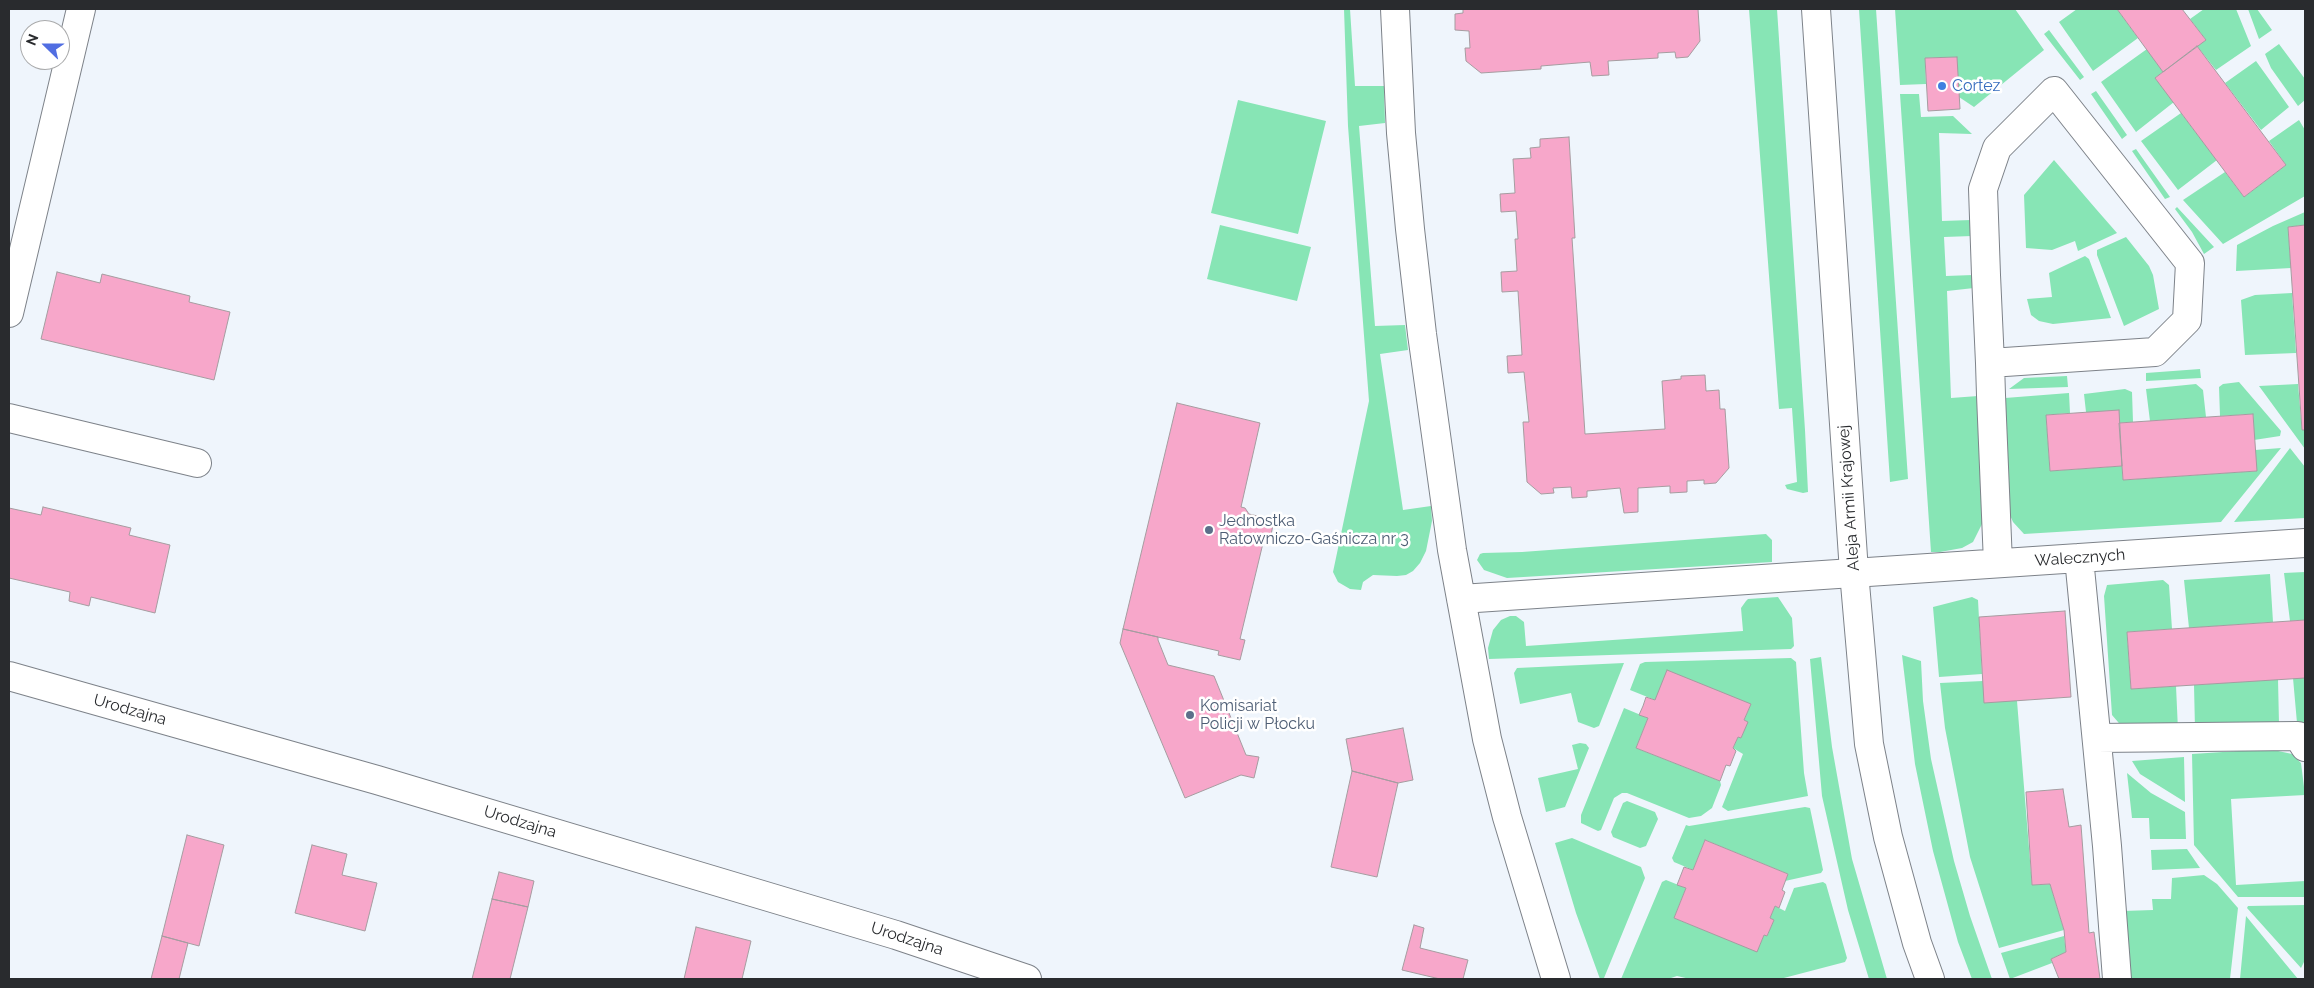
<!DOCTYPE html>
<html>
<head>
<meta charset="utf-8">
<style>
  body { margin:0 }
  #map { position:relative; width:2314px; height:988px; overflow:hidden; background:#eff5fc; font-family:Raleway,sans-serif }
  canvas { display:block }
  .frame { position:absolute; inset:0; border:10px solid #292b2e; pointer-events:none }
  .north { position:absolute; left:20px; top:20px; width:50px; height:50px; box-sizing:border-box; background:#fff; border:1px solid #a9aaab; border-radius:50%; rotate:292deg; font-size:14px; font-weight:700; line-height:20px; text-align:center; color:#292b2e }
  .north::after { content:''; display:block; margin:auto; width:18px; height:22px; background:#516ee2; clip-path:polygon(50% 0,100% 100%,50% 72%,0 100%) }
</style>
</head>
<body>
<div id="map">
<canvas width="2314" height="988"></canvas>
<div class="frame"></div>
<div class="north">N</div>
</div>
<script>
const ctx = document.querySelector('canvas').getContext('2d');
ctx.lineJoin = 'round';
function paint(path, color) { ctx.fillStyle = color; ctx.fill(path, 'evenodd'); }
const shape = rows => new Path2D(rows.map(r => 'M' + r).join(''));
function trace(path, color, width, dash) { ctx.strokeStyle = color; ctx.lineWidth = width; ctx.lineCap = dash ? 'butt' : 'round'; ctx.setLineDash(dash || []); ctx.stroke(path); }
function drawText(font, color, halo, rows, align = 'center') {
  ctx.font = font + ' Raleway,sans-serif'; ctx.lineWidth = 5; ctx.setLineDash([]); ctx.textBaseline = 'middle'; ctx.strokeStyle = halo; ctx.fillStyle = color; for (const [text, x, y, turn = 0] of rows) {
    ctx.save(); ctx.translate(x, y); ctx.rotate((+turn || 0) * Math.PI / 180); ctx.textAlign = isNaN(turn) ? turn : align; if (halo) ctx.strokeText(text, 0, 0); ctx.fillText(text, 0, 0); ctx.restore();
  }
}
paint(shape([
  [1344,9,1350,9,1355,86,1384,86,1385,123,1359,126,1375,326,1405,325,1408,350,1380,354,1403,510,1431,506,1432,521,1426,551,1420,563,1413,571,1406,575,1397,576,1373,575,1363,582,1361,590,1350,589,1338,582,1333,572,1369,401,1348,126],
  [1749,9,1777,9,1805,430,1808,492,1803,493,1787,489,1785,485,1797,482,1792,408,1779,409],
  [1859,9,1876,9,1908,479,1890,482],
  [1895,9,2015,9,2044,50,1974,107,1959,97,1956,57,1925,58,1926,84,1900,85],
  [2077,9,2117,9,2138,38,2093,71,2059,22],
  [2204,9,2236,9,2251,46,2216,70,2197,46,2206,40,2190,19],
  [2248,9,2257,9,2272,30,2259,39],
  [2049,30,2084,77,2080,80,2044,34],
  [2279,44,2305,79,2305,100,2298,106,2271,68,2265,54],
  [2147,49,2163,72,2155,78,2174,102,2136,132,2101,82],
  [2256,61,2289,107,2261,130,2225,83],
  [2096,91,2127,135,2122,139,2091,94],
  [1900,94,1919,94,1921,117,1953,116,1972,134,1939,133,1942,221,1971,220,1972,236,1944,237,1946,276,1973,275,1974,288,1947,291,1951,398,1978,396,1984,520,1973,542,1962,548,1940,552,1931,552],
  [1238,100,1326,121,1298,234,1211,213],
  [2181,113,2217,160,2178,190,2141,141],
  [2299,120,2305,130,2305,196,2223,244,2183,200,2225,172,2244,197,2286,165,2269,141],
  [2136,149,2170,197,2165,199,2132,151],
  [2054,160,2096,209,2117,233,2078,251,2075,241,2052,250,2026,248,2024,195],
  [2177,207,2214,247,2204,254,2192,232,2175,209],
  [2305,212,2305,225,2288,227,2291,268,2236,271,2237,245,2273,226],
  [1220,225,1311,247,1297,301,1207,279],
  [2126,237,2149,266,2153,275,2159,309,2124,326,2097,255,2097,250],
  [2085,256,2089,259,2111,318,2053,324,2039,321,2031,315,2027,299,2052,297,2049,273],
  [2292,293,2296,353,2245,355,2241,300,2255,295],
  [2200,369,2201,378,2146,381,2146,373],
  [2067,376,2068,387,2009,389,2024,378],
  [2239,382,2281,431,2280,436,2254,440,2253,414,2220,416,2219,387,2223,384],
  [2196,384,2203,390,2206,417,2150,421,2146,389],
  [2298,384,2302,430,2305,430,2305,449,2259,386],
  [2125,389,2132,392,2133,422,2119,423,2086,412,2084,394],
  [2069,393,2070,413,2046,415,2050,471,2122,466,2123,480,2256,471,2255,450,2281,448,2221,522,2024,534,2013,522,2009,513,2005,398],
  [2290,448,2305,467,2305,518,2234,522],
  [1766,534,1772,540,1772,562,1507,578,1484,570,1477,560,1480,554,1483,553,1522,552],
  [2305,572,2305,620,2290,621,2284,573],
  [2270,574,2273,622,2189,628,2184,580],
  [2163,580,2169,585,2172,629,2127,632,2131,689,2176,686,2178,730,2124,729,2112,715,2104,596,2107,585],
  [1778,597,1792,618,1794,646,1791,649,1489,659,1488,648,1493,630,1501,620,1510,616,1516,616,1524,622,1526,646,1743,631,1741,608,1746,601,1748,599],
  [1972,597,1978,600,1982,674,1939,677,1933,607],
  [1902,655,1921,661,1923,701,1931,759,1954,861,1970,916,1992,979,1972,979,1958,942,1933,851,1915,764],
  [1821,657,1832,747,1852,859,1887,979,1869,979,1848,910,1822,796,1810,659],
  [1791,658,1796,662,1804,773,1808,796,1728,811,1722,807,1743,754,1733,748,1738,737,1741,738,1747,722,1744,720,1751,704,1655,700,1630,690,1640,664,1645,662],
  [1624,663,1599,726,1594,728,1578,722,1571,693,1520,704,1514,673,1517,668],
  [2293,678,2305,678,2305,723,2297,723],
  [2278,679,2279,724,2195,729,2194,685],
  [1983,681,2017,701,2032,885,2050,884,2064,930,1999,948,1970,857,1945,728,1940,683],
  [1624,708,1648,718,1636,748,1720,781,1721,785,1712,808,1701,816,1689,818,1627,793,1622,793,1614,798,1601,830,1598,831,1581,823,1581,815],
  [1580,743,1586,744,1589,748,1565,807,1546,812,1538,778,1578,769,1572,745],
  [2269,749,2292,754,2301,763,2305,795,2231,799,2236,885,2305,881,2305,897,2238,897,2194,845,2192,754],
  [2184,757,2185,802,2140,774,2132,761],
  [2127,773,2151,793,2185,812,2186,839,2150,839,2149,818,2132,818],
  [1627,801,1655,812,1658,819,1646,846,1640,848,1613,837,1611,832,1623,803],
  [1805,807,1810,808,1823,870,1821,873,1785,881,1788,874,1705,840,1693,870,1674,862,1672,858,1686,825,1689,826],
  [1572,838,1641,867,1645,878,1604,978,1602,979,1600,979,1576,913,1555,843],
  [2187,849,2200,868,2152,870,2151,850],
  [2204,875,2217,884,2238,908,2230,979,2128,979,2123,911,2153,910,2152,899,2171,899,2172,878],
  [1666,880,1686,888,1674,918,1757,951,1764,935,1767,936,1774,920,1770,918,1775,906,1785,911,1794,888,1823,882,1826,884,1847,958,1845,962,1780,979,1690,979,1677,976,1668,979,1621,979,1662,882],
  [2305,905,2305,960,2301,968,2247,908,2248,906],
  [2246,916,2298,979,2240,979],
  [2064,936,2066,952,2051,959,2052,963,2010,979,2001,953]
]), '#87e5b5');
const building = shape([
  [1463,9,1698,9,1700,41,1688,57,1676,58,1675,52,1658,53,1658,58,1608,61,1609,75,1592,76,1590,62,1541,66,1541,69,1481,73,1466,61,1465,48,1470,48,1469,31,1455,30,1455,14,1463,13,1463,9],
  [2117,9,2182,9,2206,40,2163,72,2117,9],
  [2197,46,2286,165,2244,197,2155,78,2197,46],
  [1957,57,1960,109,1928,111,1925,58,1957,57],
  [1569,137,1575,238,1572,238,1585,434,1665,429,1662,381,1681,379,1681,376,1705,375,1706,391,1719,390,1720,409,1725,409,1729,468,1716,483,1704,484,1704,480,1687,481,1687,492,1670,493,1670,486,1638,488,1638,512,1624,513,1620,488,1587,491,1587,497,1572,498,1571,487,1553,488,1554,493,1541,494,1527,482,1523,422,1529,422,1524,372,1508,373,1507,356,1522,355,1518,291,1502,292,1501,272,1517,271,1515,239,1518,239,1516,211,1501,212,1500,194,1515,193,1513,159,1531,158,1530,148,1540,147,1540,139,1569,137],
  [2305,225,2305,430,2302,430,2288,227,2305,225],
  [57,272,100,283,102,274,190,296,189,302,230,312,214,380,41,339,57,272],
  [1177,403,1260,423,1241,507,1245,508,1249,514,1274,520,1270,540,1264,539,1240,639,1245,640,1240,660,1218,655,1219,651,1123,629,1177,403],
  [2119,410,2122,466,2050,471,2046,415,2119,410],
  [2253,414,2257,471,2123,480,2119,423,2253,414],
  [43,507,131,528,129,535,170,545,155,613,91,597,89,606,69,601,70,592,9,578,9,508,41,515,43,507],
  [2065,611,2071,697,1984,703,1979,617,2065,611],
  [2305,620,2305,678,2131,689,2127,632,2305,620],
  [1123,629,1158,637,1158,640,1168,665,1214,676,1246,755,1259,757,1254,778,1241,775,1185,798,1120,643,1123,629],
  [1667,670,1751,704,1744,720,1748,722,1741,738,1738,737,1733,748,1736,751,1730,766,1726,765,1720,781,1636,748,1648,718,1639,715,1643,706,1646,697,1655,700,1667,670],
  [1403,728,1413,780,1398,783,1352,771,1346,739,1403,728],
  [1352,771,1398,783,1377,877,1331,867,1352,771],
  [2063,789,2069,827,2081,825,2089,933,2094,932,2100,979,2059,979,2051,959,2066,952,2064,930,2050,884,2032,885,2026,792,2063,789],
  [187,835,224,845,199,946,162,936,187,835],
  [1705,840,1788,874,1782,890,1785,892,1779,908,1775,906,1770,918,1774,920,1767,936,1764,935,1757,952,1674,918,1686,888,1677,885,1684,867,1693,870,1705,840],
  [312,845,347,854,342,875,377,883,365,931,295,913,312,845],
  [499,872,534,881,528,907,492,899,499,872],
  [492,899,528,907,510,979,472,979,492,899],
  [1414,925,1424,928,1420,948,1468,960,1463,979,1440,979,1402,970,1414,925],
  [696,927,751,941,742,979,684,979,696,927],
  [162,936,188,943,179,979,151,979,162,936]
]);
paint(building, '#f7a7ca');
trace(building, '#a59ca0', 1);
const minor = shape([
  [1395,9,1401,133,1410,229,1422,334,1452,550,1487,739,1507,817,1556,979],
  [9,313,81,9],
  [1990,363,2155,352,2187,320,2190,263,2054,91,1997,148,1983,189,1986,275,1990,363,1991,395,1998,563],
  [9,418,197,463],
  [2079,558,2107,846,2117,979],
  [1461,599,2305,543],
  [9,676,377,780,896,935,1027,979],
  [2097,738,2298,736,2305,747]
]);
const tertiary = shape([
  [1816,9,1854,572,1869,744,1888,837,1917,943,1930,979]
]);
trace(minor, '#7d8289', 30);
trace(tertiary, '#7d8289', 30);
trace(minor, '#fff', 28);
trace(tertiary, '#fff', 28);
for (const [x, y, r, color] of [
  [1942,86,5,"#3f7fe0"],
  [1209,530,5,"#5c6f8a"],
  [1190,715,5,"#5c6f8a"]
]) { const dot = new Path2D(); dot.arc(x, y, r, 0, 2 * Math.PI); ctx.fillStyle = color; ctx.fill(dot); trace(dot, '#fff', 2); }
drawText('16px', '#366cbe', '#fff', [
  ["Cortez",1952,86]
], 'left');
drawText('16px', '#292b2e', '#fff', [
  ["Aleja Armii Krajowej",1849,498,-94],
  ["Walecznych",2080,558,-4],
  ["Urodzajna",130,710,16],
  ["Urodzajna",520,822,17],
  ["Urodzajna",907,939,18]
]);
drawText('16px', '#4e5e75', '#fff', [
  ["Jednostka",1219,521],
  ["Ratowniczo-Gaśnicza nr 3",1219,539],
  ["Komisariat",1200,706],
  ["Policji w Płocku",1200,724]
], 'left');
</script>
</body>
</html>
